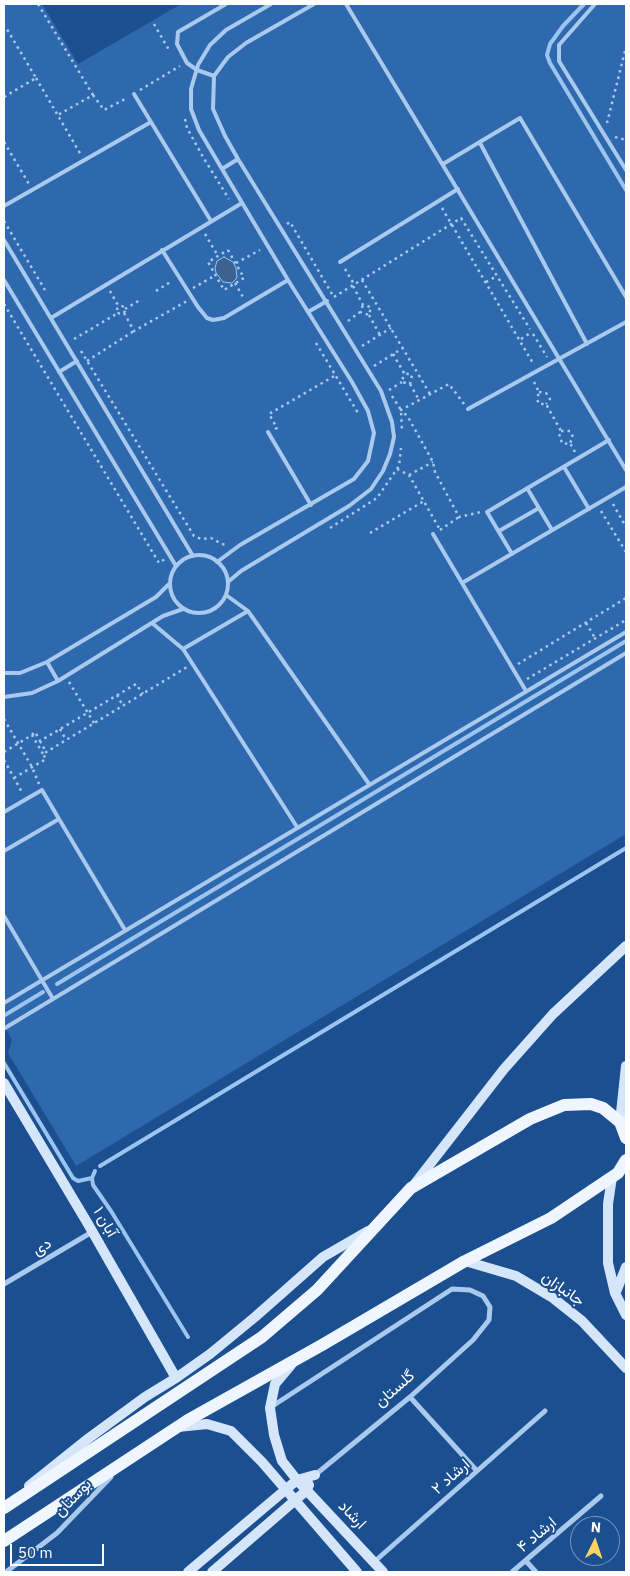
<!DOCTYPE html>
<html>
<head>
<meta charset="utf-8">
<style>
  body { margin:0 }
  #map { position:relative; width:630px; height:1576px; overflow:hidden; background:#1b4f8f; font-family:"IBM Plex Sans",sans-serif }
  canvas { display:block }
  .frame { position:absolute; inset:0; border:5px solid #fff; pointer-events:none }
  .north { position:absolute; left:570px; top:1516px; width:50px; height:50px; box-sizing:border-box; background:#1b4f8f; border:1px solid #7695bc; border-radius:50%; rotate:4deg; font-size:14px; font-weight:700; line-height:20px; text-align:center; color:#fff }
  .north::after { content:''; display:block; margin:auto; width:18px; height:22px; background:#ffd166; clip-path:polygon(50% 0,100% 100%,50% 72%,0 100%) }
  .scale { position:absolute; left:10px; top:1544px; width:94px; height:22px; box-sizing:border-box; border:2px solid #fff; border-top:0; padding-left:6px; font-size:15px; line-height:18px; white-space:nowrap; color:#fff; -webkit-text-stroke:4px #1b4f8f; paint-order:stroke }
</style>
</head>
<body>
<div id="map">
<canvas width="630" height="1576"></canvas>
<div class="frame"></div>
<div class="north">N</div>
<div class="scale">50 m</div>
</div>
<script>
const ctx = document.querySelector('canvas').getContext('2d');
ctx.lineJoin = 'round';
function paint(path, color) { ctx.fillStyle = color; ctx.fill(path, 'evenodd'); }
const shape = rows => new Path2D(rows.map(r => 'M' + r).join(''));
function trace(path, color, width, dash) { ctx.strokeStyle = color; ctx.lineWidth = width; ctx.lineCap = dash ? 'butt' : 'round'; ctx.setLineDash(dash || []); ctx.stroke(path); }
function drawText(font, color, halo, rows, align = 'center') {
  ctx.font = font + ' "IBM Plex Sans",Vazirmatn,sans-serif'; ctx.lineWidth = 4; ctx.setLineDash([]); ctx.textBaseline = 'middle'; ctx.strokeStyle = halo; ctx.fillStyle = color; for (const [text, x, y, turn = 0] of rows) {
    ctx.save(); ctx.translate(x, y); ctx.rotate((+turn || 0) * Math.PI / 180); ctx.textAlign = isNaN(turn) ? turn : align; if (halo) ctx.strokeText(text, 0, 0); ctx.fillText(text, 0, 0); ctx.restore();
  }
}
paint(shape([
  [4,4,42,4,78,64,181,4,626,4,626,834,76,1166,8,1053,12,1040,4,1026]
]), '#2e69ad');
const water = shape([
  [224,257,233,262,236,268,237,278,232,283,223,282,216,273,215,268,217,261,224,257]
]);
paint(water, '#3c6290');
trace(water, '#9cc4f0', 1);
trace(shape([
  [584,4,563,26,550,44,547,55,550,63,626,190],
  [57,984,626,641],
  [5,1015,43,992],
  [4,1063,73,1178,78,1181,92,1178],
  [100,1166,626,848],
  [95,1171,92,1178,93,1185,111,1211,188,1337]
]), '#9cc4f0', 4);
trace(shape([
  [38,4,93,95,58,115],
  [154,24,169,50],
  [36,78,81,155],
  [140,90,180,66],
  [93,95,104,110,127,98],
  [4,97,36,78,5,26],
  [185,119,187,128,203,157,229,199],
  [607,123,626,47],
  [615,137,626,140],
  [4,142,29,184],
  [442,208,534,365],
  [4,221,45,290],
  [287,224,290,222,332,294],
  [205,234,218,256],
  [228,250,244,278,224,290,208,262,228,250],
  [236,263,260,250],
  [345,269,354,284],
  [362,280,430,394],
  [486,282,497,276],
  [235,283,243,297],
  [353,286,363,305,371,307,369,315,360,312,363,305],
  [193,288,216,275],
  [110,291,119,307],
  [156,291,172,281],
  [334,297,461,218,530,329],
  [4,304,159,563,165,559],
  '117 310a4 4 0 1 1 8 0a4 4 0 1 1-8 0Z',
  [125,309,140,300],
  [124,313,134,331,187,301],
  [369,315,380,335],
  [348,321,360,312],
  [533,334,547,357],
  [74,339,118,313],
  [521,339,532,332],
  [316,343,358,413],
  [362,346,391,328],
  [81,351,194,536,201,539,211,538,222,544,226,545],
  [393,354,404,373,402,382,410,384,412,375,404,373],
  [87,361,134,331],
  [374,366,403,348],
  [534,382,539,392,537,399,539,404,546,404,561,431,559,437,563,444,570,443,575,452],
  [410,384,419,400],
  [389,390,402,382],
  [539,392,546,393,550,399,546,404],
  [392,396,401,410,402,431],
  [464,404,449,384,401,410,408,417,433,462,435,472,459,517,481,512],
  [275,429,277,428,269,414,336,375],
  [561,431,570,431,573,437,570,443],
  [397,469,409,475,439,528],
  [409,475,433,462],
  [613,504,626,527],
  [601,511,626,552],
  [330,528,377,498,399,466,401,448],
  [440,530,459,517],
  [370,533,424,501],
  [586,623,595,638],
  [518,664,626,598],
  [527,679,626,620],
  [69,682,94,723],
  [117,695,123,706],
  [4,719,32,767,39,784],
  [60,729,66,740],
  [32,735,35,732,40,741,136,684,143,694],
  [40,741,46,752],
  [4,752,32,735,43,754],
  [4,760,23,794],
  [14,778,46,759,43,754,187,667]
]), '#a9c9ee', 2.5, [2.5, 4]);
trace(shape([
  [346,4,626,470],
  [595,4,559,45,559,61,626,170],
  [214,76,197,70,187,63,177,44,178,32,226,4],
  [134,94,211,221],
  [480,143,587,344],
  [443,164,520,118,626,297],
  [222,169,238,159],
  [4,206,151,122],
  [4,240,193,556],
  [162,250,198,307,207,318,213,320,224,318,288,280],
  [340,262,458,189],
  [4,280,176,566],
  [308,312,327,301],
  [51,318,242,203],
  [59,372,77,361],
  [468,409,626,322],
  [268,432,311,505],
  [564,467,589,509],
  [527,488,552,530],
  [499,531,539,508],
  [433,534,526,691],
  [512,554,487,512,609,440],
  '170 584a29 29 0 1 1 58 0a29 29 0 1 1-58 0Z',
  [217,562,240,545,354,479,368,461,374,433,368,411,352,382,288,280,222,169,199,130,191,109,191,89,198,65,210,45,226,30,271,4],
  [228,582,241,571,349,506,371,489,383,471,390,454,394,437,392,422,381,391,238,159,225,136,213,109,214,76,228,57,246,43,314,4],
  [462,583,626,487],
  [226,595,248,611,369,784],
  [152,623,183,649,297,827],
  [183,649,248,611],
  [47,662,58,681],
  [4,673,20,673,47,662,156,597,169,584],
  [4,697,32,693,58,681,163,616,183,609],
  [4,812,42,790,59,819,4,851],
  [59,819,125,930],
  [4,916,53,999],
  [4,1003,626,632],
  [5,1028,626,653]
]), '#a9c9ee', 4);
trace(shape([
  [4,1284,92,1232],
  [410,1397,477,1471],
  [271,1407,452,1289,470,1290,483,1296,490,1307,489,1320,473,1340,410,1397,315,1475],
  [526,1561,536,1572],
  [374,1562,545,1411],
  [6,1572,57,1533,111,1477],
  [512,1572,601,1496]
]), '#a9c9ee', 5);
trace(shape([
  [4,1083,88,1224,176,1378],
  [620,1122,626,1066],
  [612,1177,608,1204,608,1263,615,1293,626,1315],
  [413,1186,504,1069,553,1014,626,946],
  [465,1261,516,1276,553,1298,582,1321,626,1368],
  [616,1292,626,1267],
  [291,1365,275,1384,270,1408,274,1435,282,1461,297,1480,383,1572],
  [178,1427,207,1424,231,1431,262,1462,357,1572],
  [29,1486,89,1438,145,1397,176,1378,210,1354,255,1317,323,1257,368,1231],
  [188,1572,297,1480,315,1475],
  [212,1572,307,1490,309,1485]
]), '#d6e6fa', 10);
trace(shape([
  [4,1508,262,1337,317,1290,411,1188,530,1119,564,1105,591,1104,603,1108,620,1122,626,1138],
  [4,1541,188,1420,322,1345,465,1261,551,1218,618,1173,626,1160]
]), '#f0f6ff', 12);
drawText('16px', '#fff', '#1b4f8f', [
  ["آبان ۱",105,1222,60],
  ["دی",42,1247,-31],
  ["جانبازان",563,1289,35],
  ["گلستان",395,1389,-41],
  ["ارشاد ۲",451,1477,-41],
  ["بوستان",73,1498,-46],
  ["ارشاد",352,1515,46],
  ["ارشاد ۴",537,1535,-40]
]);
</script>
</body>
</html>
